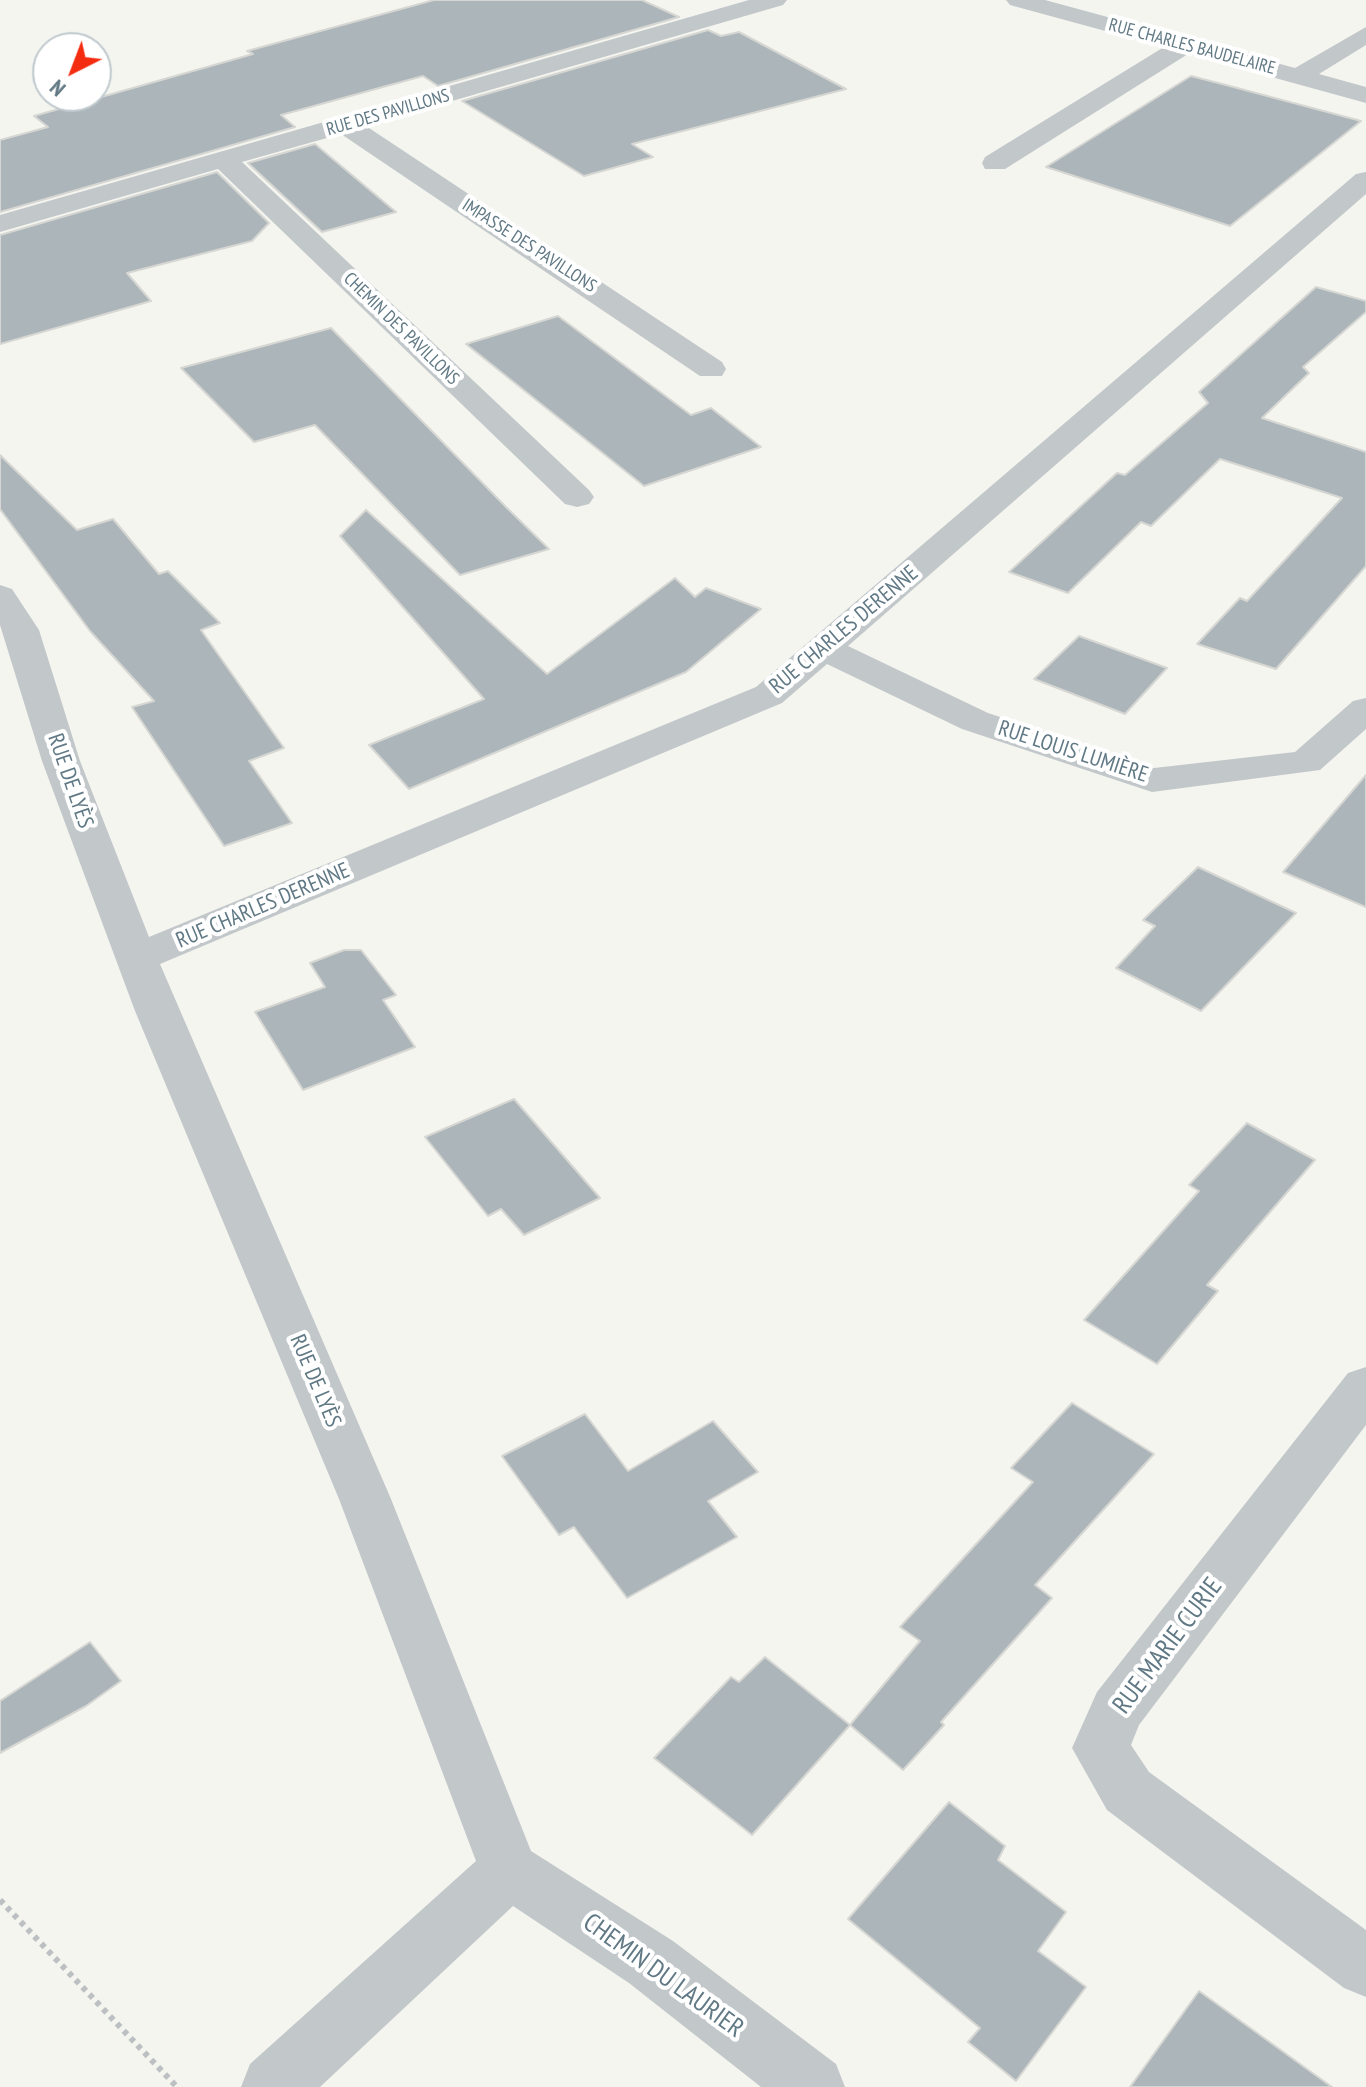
<!DOCTYPE html>
<html>
<head>
<meta charset="utf-8">
<style>
  body { margin:0 }
  #map { position:relative; width:1366px; height:2087px; overflow:hidden; background:#f5f5f0; font-family:"PT Sans Narrow",sans-serif }
  canvas { display:block }
  .north { position:absolute; left:32px; top:32px; width:80px; height:80px; box-sizing:border-box; background:#fff; border:2px solid #c0c9ce; border-radius:50%; rotate:222deg; font-size:22px; font-weight:700; line-height:32px; text-align:center; color:#617985 }
  .north::after { content:''; display:block; margin:auto; width:28px; height:36px; background:#f52d10; clip-path:polygon(50% 0,100% 100%,50% 72%,0 100%) }
</style>
</head>
<body>
<div id="map">
<canvas width="1366" height="2087"></canvas>
<div class="north">N</div>
</div>
<script>
const ctx = document.querySelector('canvas').getContext('2d');
ctx.lineJoin = 'round';
function paint(path, color) { ctx.fillStyle = color; ctx.fill(path, 'evenodd'); }
const shape = rows => new Path2D(rows.map(r => 'M' + r).join(''));
function trace(path, color, width, dash) { ctx.strokeStyle = color; ctx.lineWidth = width; ctx.lineCap = dash ? 'butt' : 'round'; ctx.setLineDash(dash || []); ctx.stroke(path); }
function drawText(font, color, halo, rows, align = 'center') {
  ctx.font = font + ' "PT Sans Narrow",sans-serif'; ctx.lineWidth = 8; ctx.setLineDash([]); ctx.textBaseline = 'middle'; ctx.strokeStyle = halo; ctx.fillStyle = color; for (const [text, x, y, turn = 0] of rows) {
    ctx.save(); ctx.translate(x, y); ctx.rotate((+turn || 0) * Math.PI / 180); ctx.textAlign = isNaN(turn) ? turn : align; if (halo) ctx.strokeText(text, 0, 0); ctx.fillText(text, 0, 0); ctx.restore();
  }
}
const building = shape([
  [434,0,642,0,679,17,438,86,423,76,281,115,295,127,0,212,0,140,48,127,34,116,253,54,247,51,434,0],
  [708,30,721,36,739,32,846,89,632,144,653,157,584,176,462,101,708,30],
  [1191,76,1226,85,1361,121,1230,226,1046,167,1191,76],
  [315,144,396,212,322,232,248,163,315,144],
  [217,172,269,223,252,241,127,273,151,301,0,344,0,235,217,172],
  [1316,287,1366,301,1366,312,1303,367,1309,373,1262,418,1366,452,1366,566,1276,669,1197,644,1240,598,1247,601,1342,498,1220,459,1151,526,1141,522,1068,593,1009,572,1117,473,1125,475,1208,403,1199,392,1316,287],
  [558,316,691,415,711,408,761,447,644,486,466,344,558,316],
  [331,328,506,507,549,549,460,575,315,425,254,442,181,368,331,328],
  [0,455,77,530,113,519,159,574,168,571,220,623,201,630,284,748,249,761,292,823,224,846,132,707,154,701,90,631,0,509,0,455],
  [366,510,547,674,675,578,695,597,706,588,761,609,686,672,409,789,369,745,484,699,340,536,366,510],
  [1079,636,1167,668,1125,714,1034,679,1079,636],
  [1366,775,1366,907,1283,872,1366,775],
  [1198,867,1296,913,1201,1011,1116,968,1155,926,1143,920,1198,867],
  [344,950,361,950,396,995,383,1000,415,1047,303,1090,255,1012,325,987,310,963,344,950],
  [514,1099,600,1198,524,1235,501,1209,488,1216,425,1137,514,1099],
  [1247,1123,1315,1160,1207,1285,1218,1291,1157,1364,1084,1320,1199,1191,1189,1185,1247,1123],
  [1072,1403,1154,1454,1035,1585,1052,1598,941,1722,944,1725,903,1770,850,1725,920,1641,900,1627,1033,1482,1011,1468,1072,1403],
  [585,1414,628,1471,713,1421,758,1472,708,1501,737,1537,627,1598,574,1527,559,1535,502,1456,585,1414],
  [90,1642,121,1681,86,1706,0,1753,0,1701,90,1642],
  [765,1657,850,1725,752,1835,654,1758,731,1677,739,1682,765,1657],
  [949,1802,1005,1846,998,1860,1066,1912,1038,1951,1086,1987,1016,2081,968,2042,980,2028,848,1919,949,1802],
  [1199,1991,1332,2087,1130,2087,1199,1991]
]);
paint(building, '#acb6ba');
trace(building, '#d6d6d3', 2);
trace(shape([
  [0,1900,177,2087]
]), '#bdc0c2', 6, [5, 5]);
paint(shape([
  [749,0,787,0,783,5,366,126,722,362,726,369,722,376,700,376,341,134,242,162,589,490,594,497,589,504,577,507,565,504,218,169,0,232,0,215,749,0],
  [1006,0,1045,0,1295,68,1366,27,1366,45,1319,74,1366,87,1366,103,1188,54,1005,169,985,169,982,163,985,157,1164,47,1010,5,1006,0],
  [1366,172,1366,194,848,646,988,713,1154,768,1295,752,1353,701,1366,698,1366,729,1320,770,1152,792,962,729,827,664,782,703,160,964,391,1499,531,1851,673,1941,836,2064,845,2087,761,2087,629,1983,513,1906,320,2087,241,2087,250,2064,476,1861,339,1499,135,1011,42,761,0,625,0,585,12,589,39,630,80,761,149,937,756,687,1356,174,1366,172],
  [1366,1367,1366,1425,1139,1725,1131,1745,1149,1772,1366,1930,1366,1997,1344,1988,1107,1810,1072,1748,1097,1692,1348,1373,1366,1367]
]), '#c2c7ca');
drawText('18px', '#617985', '#fff', [
  ["RUE CHARLES BAUDELAIRE",1192,47,15],
  ["RUE DES PAVILLONS",388,113,-16],
  ["IMPASSE DES PAVILLONS",529,246,33],
  ["CHEMIN DES PAVILLONS",401,329,44]
]);
drawText('22px', '#617985', '#fff', [
  ["RUE CHARLES DERENNE",844,630,-40],
  ["RUE LOUIS LUMIÈRE",1073,752,18],
  ["RUE DE LYÈS",70,781,71],
  ["RUE CHARLES DERENNE",263,906,-23],
  ["RUE DE LYÈS",315,1381,67]
]);
drawText('26px', '#617985', '#fff', [
  ["RUE MARIE CURIE",1168,1646,-53],
  ["CHEMIN DU LAURIER",663,1976,36]
]);
</script>
</body>
</html>
